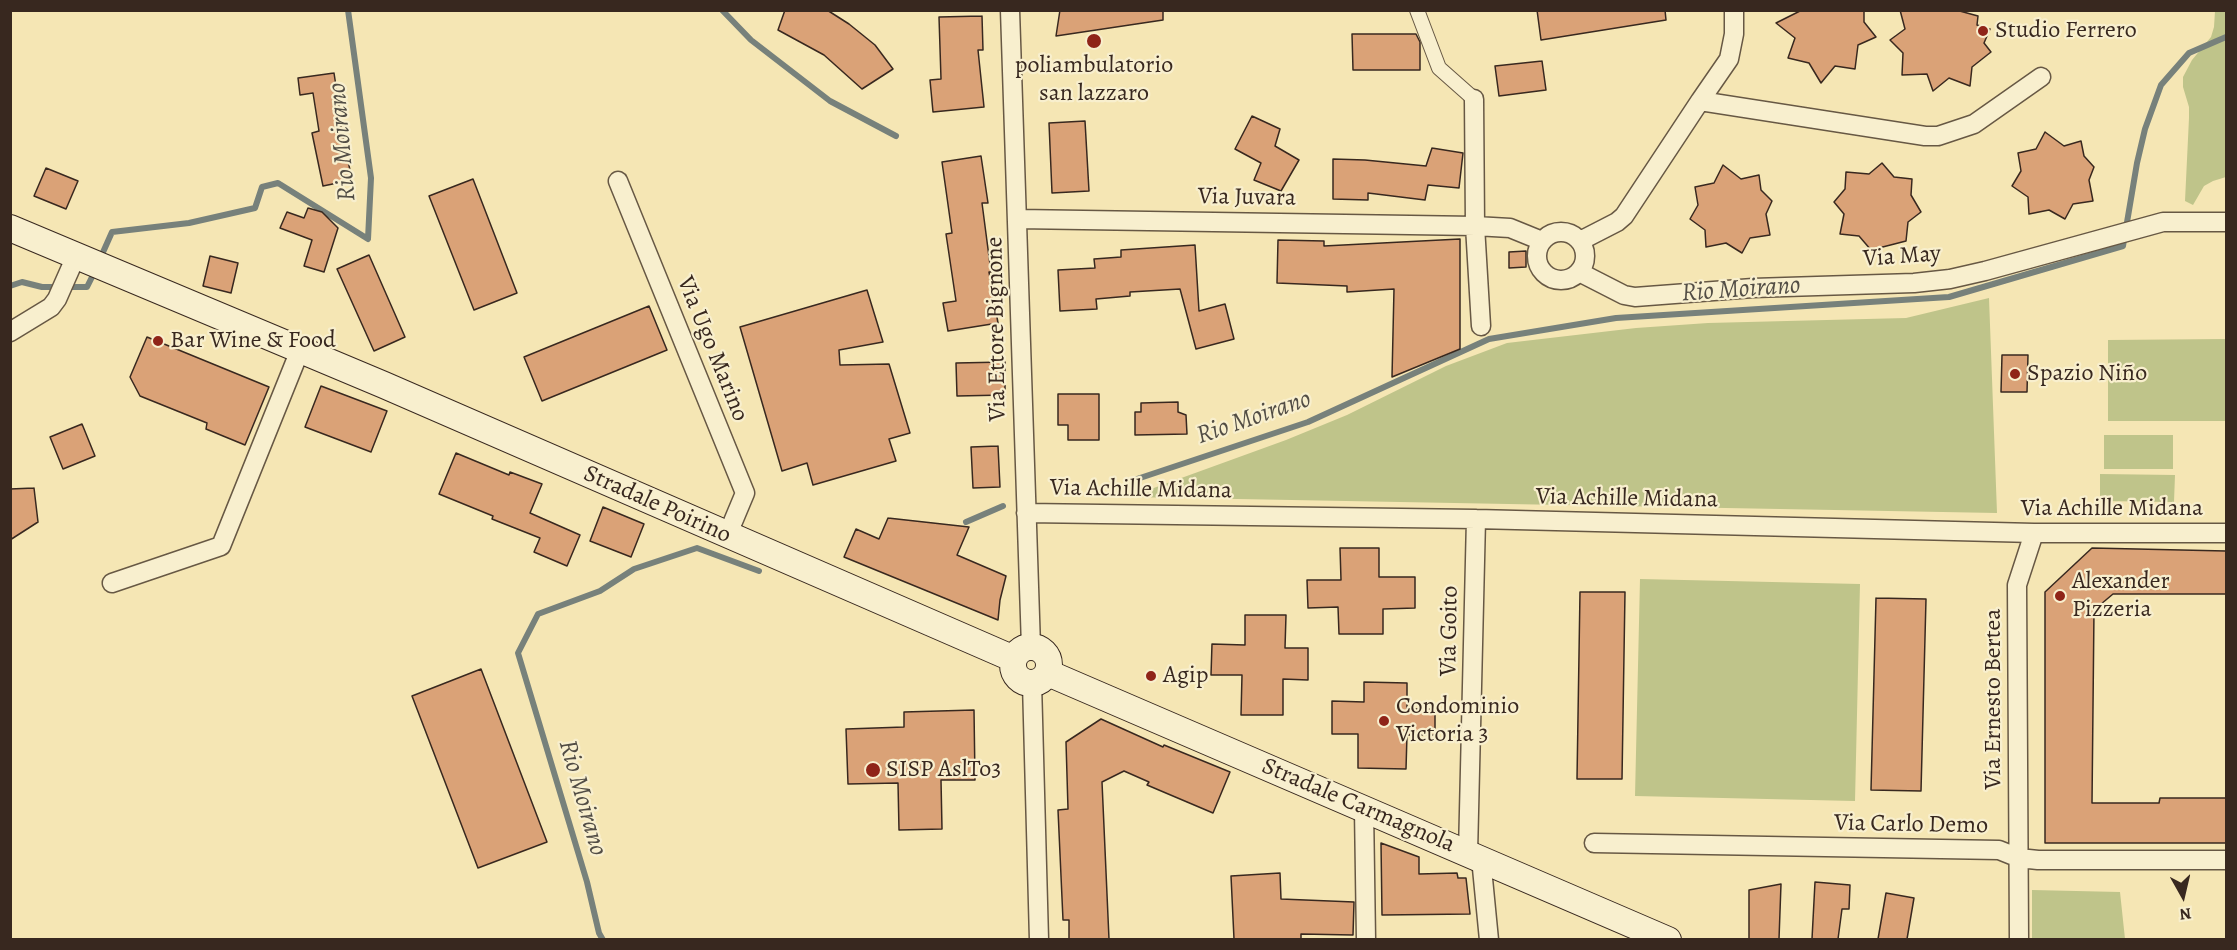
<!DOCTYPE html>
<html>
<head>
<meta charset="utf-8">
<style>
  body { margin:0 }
  #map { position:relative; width:2237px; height:950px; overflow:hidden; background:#f5e6b4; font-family:Alegreya,serif }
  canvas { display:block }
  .frame { position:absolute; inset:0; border:12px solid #38281f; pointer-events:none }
  .north { position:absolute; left:2153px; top:866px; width:60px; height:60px; -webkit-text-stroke:4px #f8efce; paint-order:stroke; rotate:172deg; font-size:16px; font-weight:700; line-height:24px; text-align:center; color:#38281f }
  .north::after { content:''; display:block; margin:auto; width:21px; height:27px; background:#38281f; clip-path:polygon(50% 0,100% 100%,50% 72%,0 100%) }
</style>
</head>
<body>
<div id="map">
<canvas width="2237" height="950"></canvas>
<div class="frame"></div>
<div class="north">N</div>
</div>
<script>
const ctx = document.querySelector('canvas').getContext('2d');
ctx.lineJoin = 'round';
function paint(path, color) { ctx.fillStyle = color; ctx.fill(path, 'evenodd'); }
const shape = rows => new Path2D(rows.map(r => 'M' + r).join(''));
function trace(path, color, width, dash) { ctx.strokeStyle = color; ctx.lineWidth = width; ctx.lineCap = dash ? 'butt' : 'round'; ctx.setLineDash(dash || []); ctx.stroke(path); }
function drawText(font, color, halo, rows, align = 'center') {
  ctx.font = font + ' Alegreya,serif'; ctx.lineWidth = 4.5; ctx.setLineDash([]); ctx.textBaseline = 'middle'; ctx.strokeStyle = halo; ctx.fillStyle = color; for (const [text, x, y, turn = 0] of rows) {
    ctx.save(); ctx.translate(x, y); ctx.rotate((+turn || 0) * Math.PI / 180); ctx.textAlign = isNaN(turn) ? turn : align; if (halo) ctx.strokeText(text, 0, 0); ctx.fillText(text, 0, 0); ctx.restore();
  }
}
paint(shape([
  [2215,11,2226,11,2226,177,2213,181,2204,186,2193,205,2185,201,2189,118,2189,107,2183,87,2183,77,2192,60,2211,37,2214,27],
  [1989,298,1997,513,1129,497,1286,440,1347,415,1446,366,1507,343,1636,328,1708,323,1906,318],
  [2226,339,2226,421,2108,421,2108,340],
  [2104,435,2173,435,2173,469,2104,469],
  [2100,474,2175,475,2174,502,2100,501],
  [1640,579,1860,584,1855,801,1635,796],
  [2032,890,2120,892,2125,939,2032,939]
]), '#bfc48a');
trace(shape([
  [722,10,751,40,830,101,896,136],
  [100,259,112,232,189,223,255,208,262,187,278,183,368,239,371,178,348,10],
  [10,286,22,282,42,287,87,287,95,271],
  [1134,480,1308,422,1489,339,1616,318,1949,297,2123,246,2137,163,2145,129,2161,85,2189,53,2226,37],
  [966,522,1003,506],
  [603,940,599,933,587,882,518,653,538,614,600,591,634,569,697,548,759,571]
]), '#77817b', 6);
const building = shape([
  [785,10,827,10,849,24,875,45,893,69,862,89,824,55,778,30,785,10],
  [1060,10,1163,10,1163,20,1056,36,1060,10],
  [1537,10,1665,10,1666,20,1541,40,1537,10],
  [1802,10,1864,10,1864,22,1876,37,1858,45,1855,69,1835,66,1821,83,1809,63,1788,58,1795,38,1776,23,1802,10],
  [1900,10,1956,10,1978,16,1977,25,1990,29,1984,43,1991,52,1972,67,1970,86,1949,78,1933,91,1927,74,1902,75,1903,53,1890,40,1905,29,1900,10],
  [982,16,983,50,978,50,984,107,933,112,930,80,941,79,939,17,982,16],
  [1352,34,1416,34,1420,42,1420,70,1353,70,1352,34],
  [1542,61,1546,90,1499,96,1495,66,1542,61],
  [334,73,340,112,338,112,352,180,323,186,312,133,319,131,313,93,300,95,298,78,334,73],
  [1252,116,1280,129,1275,146,1299,160,1281,191,1254,180,1261,163,1235,149,1252,116],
  [1085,121,1089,191,1052,193,1049,123,1085,121],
  [2045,132,2064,146,2081,141,2084,156,2094,167,2089,180,2093,201,2073,204,2065,219,2049,210,2029,214,2028,197,2012,186,2021,171,2018,153,2036,149,2045,132],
  [1432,148,1463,153,1459,188,1428,185,1425,200,1368,193,1368,200,1333,199,1333,159,1365,160,1426,166,1432,148],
  [981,156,988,203,982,203,991,272,989,272,998,323,948,331,943,303,956,301,946,234,952,233,942,162,981,156],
  [1882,163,1894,177,1912,179,1911,195,1921,212,1908,222,1906,241,1871,250,1859,236,1840,234,1844,214,1834,202,1845,189,1846,172,1869,174,1882,163],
  [1723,165,1741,179,1759,175,1761,190,1772,201,1766,214,1770,235,1750,238,1742,253,1726,243,1706,247,1705,230,1690,219,1698,205,1695,187,1714,183,1723,165],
  [46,168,78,181,66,209,34,196,46,168],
  [473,179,517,293,474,310,429,196,473,179],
  [308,208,322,212,338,228,324,272,304,266,312,240,280,228,287,212,304,218,308,208],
  [1460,239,1460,349,1392,377,1394,289,1347,292,1347,286,1277,283,1278,240,1324,241,1324,246,1460,239],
  [1195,245,1199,311,1225,304,1234,339,1196,349,1180,289,1130,292,1130,296,1096,299,1097,309,1060,311,1058,270,1095,268,1094,259,1121,257,1121,250,1195,245],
  [1526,251,1526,267,1509,268,1509,252,1526,251],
  [369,255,405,337,374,351,337,269,369,255],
  [210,256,238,263,231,293,203,286,210,256],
  [867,290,883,342,839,350,840,365,889,364,910,433,889,439,896,461,813,485,807,463,782,471,740,327,867,290],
  [649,306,667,350,542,401,524,357,649,306],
  [147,337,269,387,245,445,206,429,207,423,140,396,130,377,147,337],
  [2002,355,2028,355,2027,392,2001,392,2002,355],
  [1005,362,1005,395,957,396,956,363,1005,362],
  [321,386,387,411,371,452,305,427,321,386],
  [1058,394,1099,394,1099,440,1068,440,1068,425,1058,425,1058,394],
  [1178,402,1178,412,1186,415,1187,434,1135,435,1135,412,1141,412,1141,403,1178,402],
  [82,424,95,456,63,469,50,437,82,424],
  [998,446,1000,487,973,488,971,447,998,446],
  [456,453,509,475,510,472,542,484,530,513,580,535,567,566,534,552,540,538,492,519,493,516,439,494,456,453],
  [34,488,38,522,10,540,10,489,34,488],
  [603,507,644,524,631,557,590,541,603,507],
  [888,518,969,527,957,555,1006,576,1000,600,998,620,844,557,856,529,879,539,888,518],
  [1340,548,1379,548,1379,577,1415,577,1415,608,1383,609,1383,634,1339,634,1338,607,1308,608,1307,580,1341,580,1340,548],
  [2092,548,2226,551,2226,594,2113,594,2094,610,2092,803,2159,803,2160,798,2226,798,2226,843,2045,843,2045,592,2092,548],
  [1580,592,1625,592,1622,779,1577,779,1580,592],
  [1876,598,1926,599,1921,791,1871,790,1876,598],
  [1245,615,1286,615,1285,648,1308,648,1308,680,1283,679,1283,715,1241,715,1242,675,1211,675,1212,644,1245,645,1245,615],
  [481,669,547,842,478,868,412,696,481,669],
  [1364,682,1407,683,1407,709,1435,709,1435,735,1407,735,1406,769,1358,768,1358,734,1332,734,1332,701,1364,702,1364,682],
  [974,710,975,780,941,780,942,829,899,830,898,783,848,784,846,729,904,727,904,712,974,710],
  [1101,719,1163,747,1164,745,1230,772,1213,813,1147,785,1149,782,1124,771,1102,782,1109,939,1069,939,1069,920,1063,920,1058,810,1068,809,1066,742,1101,719],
  [1381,843,1419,857,1419,874,1457,873,1458,878,1466,878,1470,914,1382,915,1381,843],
  [1280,873,1281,899,1354,902,1353,935,1301,934,1301,939,1234,939,1231,876,1280,873],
  [1815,882,1850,885,1849,909,1842,909,1838,939,1812,939,1815,882],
  [1781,884,1779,939,1749,939,1749,890,1781,884],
  [1886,893,1914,898,1907,939,1878,939,1886,893]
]);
paint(building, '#daa277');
trace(building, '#38281f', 1.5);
const pedestrian = shape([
  [1417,10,1439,68,1474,99]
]);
const minor = shape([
  [1010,10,1031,647],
  [1474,99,1475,226,1481,326],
  [1700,101,1729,59,1734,34,1734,10],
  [618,181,745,493,727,536],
  [1018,219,1475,226,1510,228,1542,241],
  '1537 256a24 24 0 1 1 48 0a24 24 0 1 1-48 0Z',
  [1580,241,1617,222,1624,216,1700,101,1925,136,1938,136,1974,124,2041,77],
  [1579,272,1624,295,1635,297,1753,288,1914,283,1950,279,1985,271,2163,222,2226,222],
  [10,332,51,307,57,299,76,256],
  [1026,513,1476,519,2034,533,2226,533],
  [112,583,221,546,300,350],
  [1032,683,1039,940],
  [1364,809,1366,940],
  [1594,843,1999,850,2019,858,2038,860,2226,860],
  [1468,853,1476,519],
  [1481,858,1489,940],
  [2019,940,2017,585,2034,533]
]);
const secondary = shape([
  [10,228,384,385,1014,659],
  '1013 665a18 18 0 1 1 36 0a18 18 0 1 1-36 0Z',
  [1048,673,1668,940]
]);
trace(pedestrian, '#675844', 16);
trace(minor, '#675844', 21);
trace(secondary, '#38281f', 28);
trace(pedestrian, '#f8efce', 14);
trace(minor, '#f8efce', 18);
trace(secondary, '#f8efce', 26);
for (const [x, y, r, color] of [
  [1983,31,6,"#8f2418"],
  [1094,41,8,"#8f2418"],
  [158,341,6,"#8f2418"],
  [2015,374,6,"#8f2418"],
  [2060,596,6,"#8f2418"],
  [1151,676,6,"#8f2418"],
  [1384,721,6,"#8f2418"],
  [873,770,8,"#8f2418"]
]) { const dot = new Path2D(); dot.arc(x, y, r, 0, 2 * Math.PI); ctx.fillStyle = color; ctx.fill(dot); trace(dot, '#f8efce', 2); }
drawText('24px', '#38281f', '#f8efce', [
  ["Studio Ferrero",1995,31],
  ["poliambulatorio",1094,66,"center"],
  ["san lazzaro",1094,94,"center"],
  ["Bar Wine & Food",170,341],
  ["Spazio Niño",2027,374],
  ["Alexander",2072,582],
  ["Pizzeria",2072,610],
  ["Agip",1163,676],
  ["Condominio",1396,707],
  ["Victoria 3",1396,735],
  ["SISP AslTo3",886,770]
], 'left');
drawText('24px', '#38281f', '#f8efce', [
  ["Via Juvara",1247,198,1],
  ["Via May",1902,257,-4],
  ["Via Ettore Bignone",997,329,-91],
  ["Via Ugo Marino",712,349,68],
  ["Via Achille Midana",1141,490,1],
  ["Via Achille Midana",1627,499,1],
  ["Stradale Poirino",657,505,24],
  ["Via Achille Midana",2112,509],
  ["Via Goito",1450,631,-89],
  ["Via Ernesto Bertea",1994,699,-90],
  ["Stradale Carmagnola",1358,806,23],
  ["Via Carlo Demo",1911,825,1]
]);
drawText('italic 26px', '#524d45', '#f8efce', [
  ["Rio Moirano",343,142,-95],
  ["Rio Moirano",1741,290,-4],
  ["Rio Moirano",1254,418,-19],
  ["Rio Moirano",582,798,74]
]);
</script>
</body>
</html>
